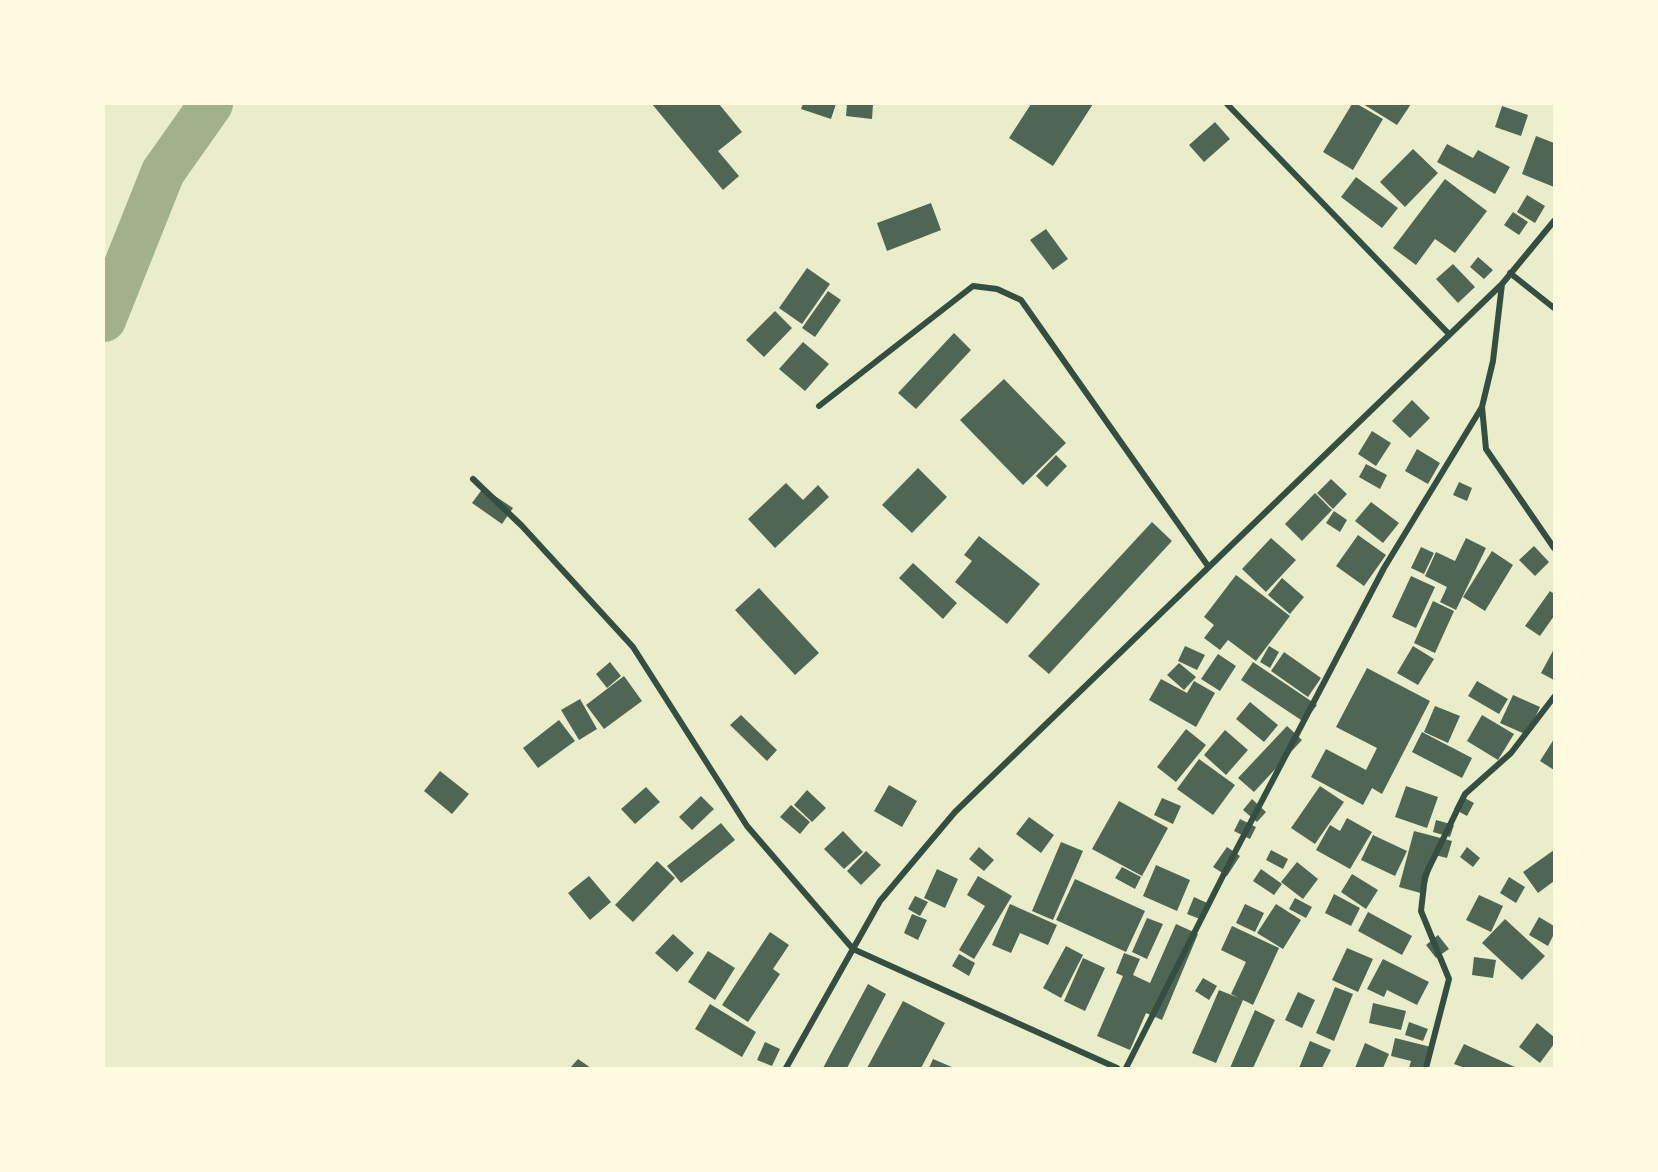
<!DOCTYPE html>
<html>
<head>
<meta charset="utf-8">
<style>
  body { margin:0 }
  #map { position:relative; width:1658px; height:1172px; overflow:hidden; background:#e9edc9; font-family:"DejaVu Sans",sans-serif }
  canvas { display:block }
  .frame { position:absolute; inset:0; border:105px solid #fefae0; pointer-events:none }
</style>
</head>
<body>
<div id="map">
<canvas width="1658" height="1172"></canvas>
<div class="frame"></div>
</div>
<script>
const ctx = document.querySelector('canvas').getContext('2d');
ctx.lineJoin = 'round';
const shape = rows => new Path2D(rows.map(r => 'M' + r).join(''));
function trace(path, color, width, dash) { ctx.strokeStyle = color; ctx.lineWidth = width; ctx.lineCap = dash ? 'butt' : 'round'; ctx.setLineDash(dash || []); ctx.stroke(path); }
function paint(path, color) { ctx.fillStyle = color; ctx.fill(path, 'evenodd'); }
trace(shape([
  [104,320,163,172,211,104]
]), '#a3b18a', 44);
paint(shape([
  [652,104,719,104,742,132,718,151,739,176,723,190],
  [803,104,836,104,831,119,801,109],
  [847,104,873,104,872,119,846,116],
  [1031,104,1093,104,1053,166,1009,138],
  [1352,104,1357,104,1383,119,1353,170,1323,152],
  [1363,104,1411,104,1397,125],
  [1502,106,1528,115,1521,136,1495,127],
  [1215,122,1230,139,1204,162,1189,145],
  [1536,136,1554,143,1554,187,1522,174],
  [1447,144,1473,158,1478,150,1510,167,1495,194,1437,162],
  [1413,149,1438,173,1405,207,1380,182],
  [1356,177,1398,208,1382,228,1341,197],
  [1445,179,1487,211,1455,253,1435,239,1416,265,1393,248],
  [1527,195,1545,206,1535,223,1517,212],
  [931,203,941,230,887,251,877,223],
  [1513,212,1528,222,1519,235,1504,225],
  [1046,229,1068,259,1053,270,1030,240],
  [1478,257,1493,270,1484,279,1470,267],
  [1453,264,1475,287,1458,303,1436,279],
  [807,268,830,284,802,324,779,308],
  [828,291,841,300,815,337,802,328],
  [775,311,792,328,764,357,746,340],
  [954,333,971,350,916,409,898,393],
  [803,342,829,364,805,391,779,369],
  [1004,379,1066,443,1023,485,960,420],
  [1412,400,1430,418,1410,438,1392,421],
  [1372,431,1391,443,1376,466,1358,454],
  [1417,449,1440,463,1428,484,1405,471],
  [1056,455,1067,466,1047,487,1036,476],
  [1366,464,1387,475,1380,489,1359,477],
  [918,468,947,497,912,533,882,505],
  [1331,479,1347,494,1333,509,1317,493],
  [1459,482,1472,488,1467,501,1453,495],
  [786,483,803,500,818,485,829,497,775,548,748,519],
  [483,488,513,508,502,524,472,503],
  [1315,493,1332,510,1302,541,1285,524],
  [1371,502,1399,523,1383,543,1355,521],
  [1334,511,1347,520,1340,532,1326,523],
  [1152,522,1172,541,1049,674,1028,656],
  [1358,535,1386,555,1364,586,1336,566],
  [979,536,1040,584,1007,624,955,582,972,561,964,555],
  [1271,538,1296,560,1266,592,1242,569],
  [1466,538,1486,548,1456,610,1440,602,1447,587,1425,576,1436,552,1455,561],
  [1534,546,1549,562,1535,576,1519,560],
  [1421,547,1434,553,1424,574,1411,568],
  [1492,551,1513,565,1485,611,1463,597],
  [913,563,957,603,943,619,899,578],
  [1236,575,1290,616,1256,661,1228,640,1220,650,1204,638,1214,625,1204,617],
  [1411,576,1435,587,1416,628,1392,617],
  [1282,578,1304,597,1290,614,1268,595],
  [759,588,819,653,795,675,735,610],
  [1550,591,1554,594,1554,616,1540,636,1525,626],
  [1433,601,1454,611,1435,653,1414,643],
  [1185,646,1205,655,1197,670,1178,661],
  [1269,646,1279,652,1270,668,1260,662],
  [1413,646,1434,659,1418,685,1397,673],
  [1554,649,1554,680,1541,673],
  [1284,652,1321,678,1308,697,1271,671],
  [1218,654,1236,666,1220,691,1201,679],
  [610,662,621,676,607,688,596,674],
  [1253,662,1317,705,1304,722,1241,680],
  [1179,663,1196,677,1184,690,1167,675],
  [1367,668,1430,701,1382,794,1372,788,1363,805,1311,777,1326,749,1366,770,1377,748,1336,727],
  [624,676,642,701,604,729,586,705],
  [1161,679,1187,693,1194,681,1215,693,1196,727,1149,700],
  [1477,681,1508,699,1499,714,1468,696],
  [1513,695,1540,707,1527,735,1500,723],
  [580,699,597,729,579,740,561,710],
  [1250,702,1278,725,1264,742,1236,719],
  [1435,706,1460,716,1448,743,1424,732],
  [741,715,777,750,767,761,730,725],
  [1482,715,1514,734,1498,760,1467,741],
  [559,720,575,741,538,768,523,748],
  [1287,726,1302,740,1254,792,1238,778],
  [1186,729,1206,745,1176,782,1157,767],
  [1225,730,1248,750,1226,775,1204,755],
  [1422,732,1472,758,1462,778,1412,752],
  [1554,739,1554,770,1540,761],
  [1199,759,1235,785,1213,815,1177,789],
  [440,771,469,794,452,814,424,791],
  [889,785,917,801,902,827,874,811],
  [1320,786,1344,802,1315,844,1291,828],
  [1406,786,1438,797,1427,828,1395,817],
  [646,787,660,802,635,824,621,809],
  [807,790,826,808,812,822,794,805],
  [701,796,714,809,692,830,679,817],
  [1461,796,1474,803,1467,816,1454,809],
  [1162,798,1181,806,1173,824,1154,815],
  [1252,799,1266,812,1257,822,1243,810],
  [1119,801,1168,828,1142,876,1092,849],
  [791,805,810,822,800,834,780,817],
  [1029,817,1054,835,1041,853,1016,834],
  [1347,818,1372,832,1350,869,1316,850,1330,825,1340,831],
  [1240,819,1256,827,1250,839,1234,831],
  [1436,820,1454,825,1450,837,1433,832],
  [721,823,735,840,681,883,667,866],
  [843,831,863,852,844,869,824,849],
  [1414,831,1452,841,1447,858,1435,855,1424,894,1399,887],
  [1373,835,1407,851,1395,876,1361,860],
  [1061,842,1083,851,1053,920,1032,911],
  [979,847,994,860,984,871,969,859],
  [1227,847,1240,856,1227,876,1213,867],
  [1467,847,1480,858,1473,867,1460,857],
  [1271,850,1288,859,1283,869,1266,860],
  [1554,850,1554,881,1538,893,1523,872],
  [866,851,881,865,861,885,847,871],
  [657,861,675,878,633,922,615,905],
  [1297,862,1318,879,1303,899,1281,882],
  [1156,865,1190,880,1177,911,1143,896],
  [1122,867,1141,877,1135,889,1115,878],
  [937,869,958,879,945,908,924,898],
  [1261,869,1282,884,1274,895,1253,881],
  [1352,874,1378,890,1366,909,1341,892],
  [589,876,611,902,590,920,568,893],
  [978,876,1012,896,974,959,959,950,985,906,967,895],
  [1509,877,1525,887,1516,903,1500,893],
  [1075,879,1145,911,1126,952,1056,920],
  [1334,894,1360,908,1351,926,1325,913],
  [1479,895,1503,906,1491,932,1466,920],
  [915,896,928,902,920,916,908,909],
  [1194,897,1207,903,1200,919,1187,914],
  [1295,898,1312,907,1306,918,1289,909],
  [1010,904,1057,925,1048,945,1020,933,1011,953,992,945],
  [1245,904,1264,913,1255,932,1236,923],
  [1276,904,1301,920,1283,949,1257,933],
  [1368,912,1412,936,1402,955,1358,931],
  [912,914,927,920,918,940,904,933],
  [1539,917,1554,926,1554,934,1548,946,1529,935],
  [1147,918,1163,924,1147,959,1132,952],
  [1505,919,1545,956,1522,980,1482,943],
  [1176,924,1198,934,1162,1020,1146,1013,1130,1050,1097,1036,1123,976,1116,973,1124,953,1140,959,1133,975,1150,983],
  [1232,926,1279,948,1253,1005,1243,1000,1216,1063,1192,1053,1219,990,1239,998,1231,994,1246,962,1221,950],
  [770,932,789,945,773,969,780,974,748,1022,722,1005],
  [673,934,694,953,677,972,655,953],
  [1438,935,1449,949,1436,958,1426,945],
  [1066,946,1083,955,1061,998,1043,988],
  [1347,948,1373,959,1358,992,1332,980],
  [708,951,735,968,715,1000,688,982],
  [959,954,975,963,969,976,952,966],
  [1474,957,1496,960,1493,978,1472,975],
  [1083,958,1105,968,1085,1011,1064,1001],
  [1383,959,1429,982,1417,1005,1387,990,1384,997,1367,989],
  [1203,978,1217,986,1209,1000,1195,991],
  [868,984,886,994,847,1068,823,1068],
  [1335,987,1353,994,1334,1041,1316,1033],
  [1298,992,1315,1000,1302,1028,1285,1020],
  [903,1001,945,1023,921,1068,867,1068],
  [1373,1003,1406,1011,1401,1030,1369,1023],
  [710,1004,756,1032,742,1057,695,1029],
  [1255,1010,1275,1020,1253,1068,1230,1068],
  [1409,1022,1428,1029,1423,1041,1405,1035],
  [1537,1023,1554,1037,1554,1044,1540,1063,1519,1047],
  [1395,1038,1431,1047,1425,1068,1409,1068,1411,1061,1391,1056],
  [1310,1041,1331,1050,1322,1068,1299,1068],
  [765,1042,780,1049,772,1066,757,1060],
  [1365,1043,1389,1054,1383,1068,1355,1068],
  [1464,1044,1517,1068,1465,1068,1454,1064],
  [578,1059,591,1068,570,1068],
  [933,1059,954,1068,929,1068]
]), '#4f6655');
trace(shape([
  [1227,104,1449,334],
  [1510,273,1554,308],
  [1502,284,1493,361,1482,407,1486,449,1554,548],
  [819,406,973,286,997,289,1021,300,1208,566],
  [473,479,522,526,633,647,747,826,853,949,1117,1068],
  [786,1068,880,901,955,812,1502,284,1554,221],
  [1126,1068,1233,856,1384,568,1482,407],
  [1426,1068,1449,979,1421,911,1425,876,1465,794,1511,753,1554,697]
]), '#344e41', 6);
</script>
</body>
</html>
